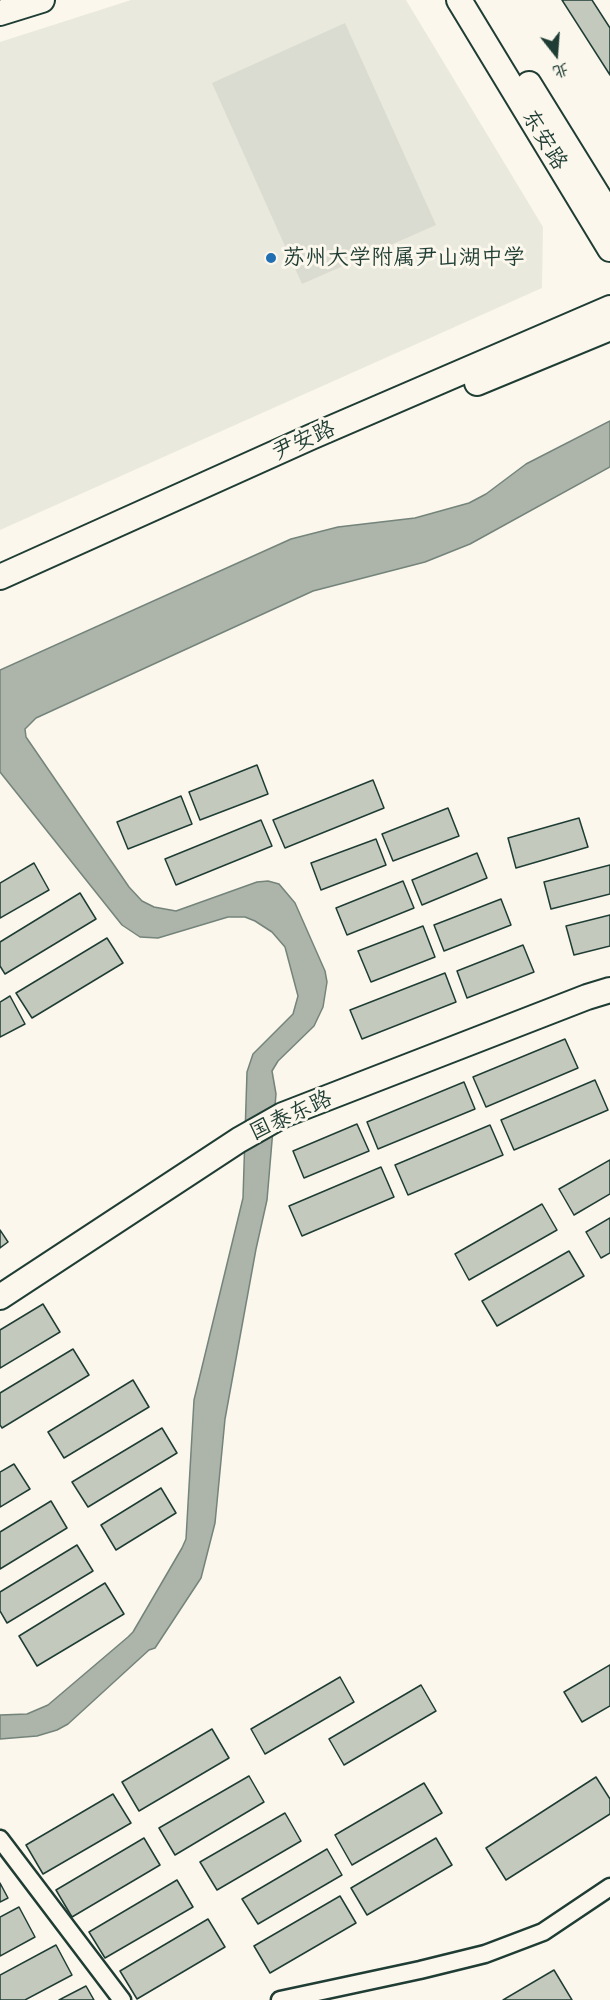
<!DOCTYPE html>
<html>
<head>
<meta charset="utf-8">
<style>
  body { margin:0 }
  #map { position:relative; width:610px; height:2000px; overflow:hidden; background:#fbf7ec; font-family:"Patrick Hand","LXGW WenKai TC",sans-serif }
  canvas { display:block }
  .north { position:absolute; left:526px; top:24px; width:60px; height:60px; -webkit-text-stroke:4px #fbf7ec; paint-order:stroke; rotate:163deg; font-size:16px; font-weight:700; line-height:24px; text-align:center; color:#1f3d34 }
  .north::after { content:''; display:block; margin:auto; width:21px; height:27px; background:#1f3d34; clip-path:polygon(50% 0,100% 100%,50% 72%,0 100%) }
</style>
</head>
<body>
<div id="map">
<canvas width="610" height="2000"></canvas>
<div class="north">北</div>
</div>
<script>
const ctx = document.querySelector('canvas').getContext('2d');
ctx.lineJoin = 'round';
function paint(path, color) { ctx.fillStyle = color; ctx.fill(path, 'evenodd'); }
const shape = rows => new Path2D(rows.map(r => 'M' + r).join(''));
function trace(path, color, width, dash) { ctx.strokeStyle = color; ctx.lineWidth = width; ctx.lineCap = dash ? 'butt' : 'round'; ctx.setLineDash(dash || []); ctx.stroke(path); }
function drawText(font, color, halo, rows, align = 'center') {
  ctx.font = font + ' "Patrick Hand","LXGW WenKai TC",sans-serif'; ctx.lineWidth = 6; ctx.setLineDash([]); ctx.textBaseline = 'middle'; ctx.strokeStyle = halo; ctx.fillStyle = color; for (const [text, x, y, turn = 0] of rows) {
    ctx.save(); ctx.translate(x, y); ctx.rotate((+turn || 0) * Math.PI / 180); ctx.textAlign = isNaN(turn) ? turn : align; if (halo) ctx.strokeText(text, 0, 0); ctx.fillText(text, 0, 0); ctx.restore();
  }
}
paint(shape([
  [131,0,406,0,543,227,542,288,0,530,0,42]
]), '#eae9de');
paint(shape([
  [345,23,436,225,302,284,212,83]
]), '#dbdcd1');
const water = shape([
  [610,421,610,467,470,544,425,562,313,591,36,718,25,729,26,737,129,887,142,901,154,907,176,911,257,882,268,881,279,884,295,903,325,971,327,982,323,1007,314,1026,278,1061,272,1071,276,1094,267,1200,256,1249,225,1419,215,1523,201,1578,155,1648,149,1650,68,1724,57,1730,37,1736,0,1739,0,1715,27,1714,48,1705,128,1637,133,1632,182,1548,186,1539,194,1400,243,1198,247,1072,253,1054,293,1014,298,996,285,947,272,932,255,921,245,917,228,917,158,938,140,937,122,925,0,772,0,670,291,539,338,527,415,518,469,503,486,494,526,464,610,421]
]);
paint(water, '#adb4aa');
trace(water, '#74847b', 1.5);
const building = shape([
  [562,0,592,0,610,28,610,75,562,0],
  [257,765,268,794,200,820,189,792,257,765],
  [373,780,384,808,285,848,273,820,373,780],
  [181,796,192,824,128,849,117,822,181,796],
  [448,808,459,836,393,861,382,834,448,808],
  [579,818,588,847,516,868,508,838,579,818],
  [261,820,272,846,176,885,165,859,261,820],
  [376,839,386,865,321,890,311,863,376,839],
  [477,853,487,878,422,905,412,880,477,853],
  [34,863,49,890,0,918,0,883,34,863],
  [610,865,610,894,551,909,544,882,610,865],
  [403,881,414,908,347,935,336,908,403,881],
  [80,893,96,919,5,974,0,966,0,942,80,893],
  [501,899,511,925,444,951,434,925,501,899],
  [610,915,610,946,574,955,566,926,610,915],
  [423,926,435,957,371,982,358,951,423,926],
  [107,938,123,963,32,1018,16,993,107,938],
  [523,945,534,972,467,998,457,971,523,945],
  [445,973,456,1002,362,1039,350,1010,445,973],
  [10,996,25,1024,0,1037,0,1002,10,996],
  [565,1039,578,1068,486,1107,473,1077,565,1039],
  [595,1080,608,1110,514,1150,501,1120,595,1080],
  [464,1082,475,1109,378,1149,367,1122,464,1082],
  [357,1124,369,1151,304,1178,293,1151,357,1124],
  [490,1125,503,1155,408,1195,395,1165,490,1125],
  [610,1160,610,1194,574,1215,559,1189,610,1160],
  [381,1167,394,1197,302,1236,289,1206,381,1167],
  [542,1204,557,1230,469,1280,455,1254,542,1204],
  [610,1218,610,1253,601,1258,586,1232,610,1218],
  [0,1230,8,1242,0,1248,0,1230],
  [569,1251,584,1276,497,1326,482,1301,569,1251],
  [43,1304,60,1332,0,1368,0,1330,43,1304],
  [73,1349,89,1375,2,1428,0,1425,0,1393,73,1349],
  [133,1380,149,1407,64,1458,48,1432,133,1380],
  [162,1428,177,1453,88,1507,72,1482,162,1428],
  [14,1464,30,1489,0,1507,0,1472,14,1464],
  [161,1488,176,1513,116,1550,101,1525,161,1488],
  [51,1501,67,1528,0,1569,0,1532,51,1501],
  [77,1545,93,1571,7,1623,0,1611,0,1592,77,1545],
  [105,1583,124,1614,37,1666,19,1636,105,1583],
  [610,1665,610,1706,582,1722,564,1692,610,1665],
  [340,1677,354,1702,265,1754,251,1729,340,1677],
  [421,1685,436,1711,344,1765,329,1739,421,1685],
  [212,1729,229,1758,139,1811,122,1782,212,1729],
  [249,1776,264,1802,175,1855,159,1828,249,1776],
  [596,1777,610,1799,610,1814,506,1880,486,1848,596,1777],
  [424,1783,442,1813,352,1865,335,1835,424,1783],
  [113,1794,131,1823,43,1874,26,1845,113,1794],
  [285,1813,301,1841,217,1890,200,1862,285,1813],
  [144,1838,160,1865,72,1917,56,1890,144,1838],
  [436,1838,452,1865,367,1915,351,1888,436,1838],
  [327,1849,342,1875,258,1924,242,1899,327,1849],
  [177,1880,193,1907,105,1958,89,1932,177,1880],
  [0,1883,8,1898,0,1902,0,1883],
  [340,1896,356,1923,270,1973,254,1946,340,1896],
  [19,1907,35,1937,0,1956,0,1917,19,1907],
  [208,1919,225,1947,137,1999,120,1971,208,1919],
  [56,1945,72,1975,25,2000,0,2000,0,1975,56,1945],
  [554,1970,572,2000,503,2000,554,1970],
  [86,1986,94,2000,59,2000,86,1986]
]);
paint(building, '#c4c9be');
trace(building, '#1f3d34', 1.5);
const street = shape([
  [0,1839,122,2000],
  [280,2000,420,1970,485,1954,543,1932,610,1887]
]);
const secondary = shape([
  [459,0,610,249],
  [0,13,42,0],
  [529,84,610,215],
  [477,383,610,328],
  [0,577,311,437,610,308],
  [0,1297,239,1140,283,1115,587,997,610,990]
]);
trace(street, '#1f3d34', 21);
trace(secondary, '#1f3d34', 28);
trace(street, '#fbf7ec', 16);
trace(secondary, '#fbf7ec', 24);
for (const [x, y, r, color] of [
  [271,258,6,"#1f6fb2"]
]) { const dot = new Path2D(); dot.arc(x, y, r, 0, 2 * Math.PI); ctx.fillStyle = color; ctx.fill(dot); trace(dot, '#fbf7ec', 2); }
drawText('22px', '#1f3d34', '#fbf7ec', [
  ["东安路",544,140,59],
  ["尹安路",304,441,-24],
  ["国泰东路",291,1116,-25]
]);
drawText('22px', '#1f3d34', '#fbf7ec', [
  ["苏州大学附属尹山湖中学",283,258]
], 'left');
</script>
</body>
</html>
